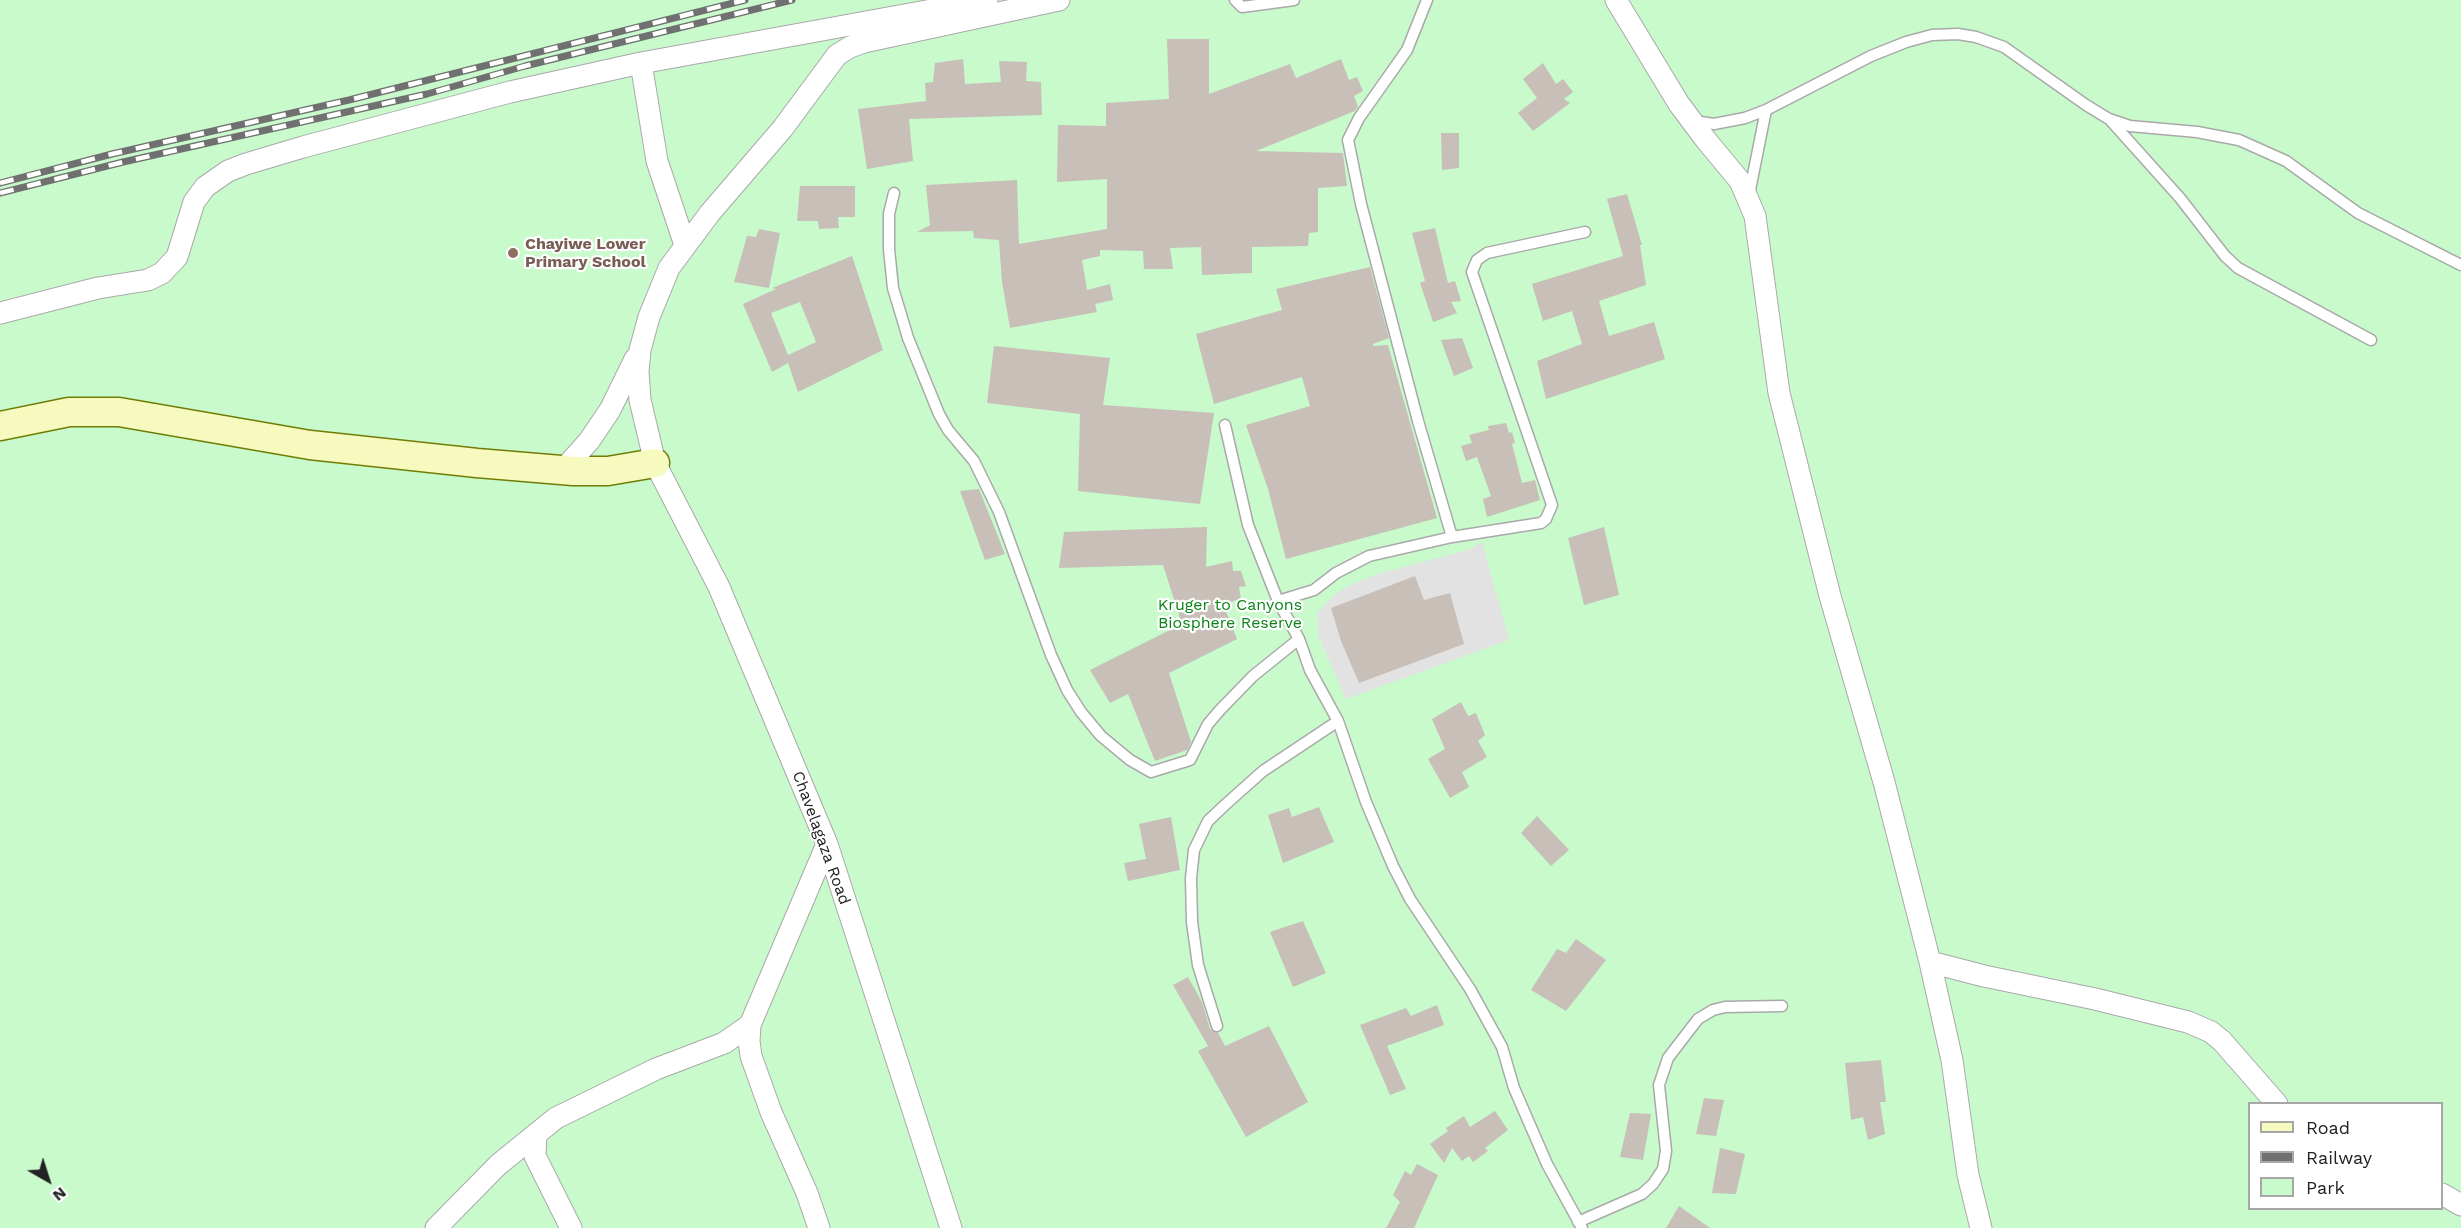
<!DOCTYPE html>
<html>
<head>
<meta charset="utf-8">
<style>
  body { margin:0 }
  #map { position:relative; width:2461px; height:1228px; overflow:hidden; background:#f2efe9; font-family:"Work Sans",sans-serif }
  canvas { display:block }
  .legend { position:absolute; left:2248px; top:1102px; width:195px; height:108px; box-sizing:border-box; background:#fff; border:2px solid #a7a7a7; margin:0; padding:8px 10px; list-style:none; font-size:18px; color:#222 }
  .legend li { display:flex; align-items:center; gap:12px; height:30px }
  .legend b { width:30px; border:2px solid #a7a7a7 }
  .north { position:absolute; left:18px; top:1150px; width:60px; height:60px; -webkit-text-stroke:4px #fff; paint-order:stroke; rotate:141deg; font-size:16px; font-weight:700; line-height:24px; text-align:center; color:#222 }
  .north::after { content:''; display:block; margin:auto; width:21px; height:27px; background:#222; clip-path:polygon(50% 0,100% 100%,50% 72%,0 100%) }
</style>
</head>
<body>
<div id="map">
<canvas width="2461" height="1228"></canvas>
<ul class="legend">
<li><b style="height:8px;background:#f7fabf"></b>Road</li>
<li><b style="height:8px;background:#707070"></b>Railway</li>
<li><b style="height:16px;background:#c8facc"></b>Park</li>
</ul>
<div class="north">N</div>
</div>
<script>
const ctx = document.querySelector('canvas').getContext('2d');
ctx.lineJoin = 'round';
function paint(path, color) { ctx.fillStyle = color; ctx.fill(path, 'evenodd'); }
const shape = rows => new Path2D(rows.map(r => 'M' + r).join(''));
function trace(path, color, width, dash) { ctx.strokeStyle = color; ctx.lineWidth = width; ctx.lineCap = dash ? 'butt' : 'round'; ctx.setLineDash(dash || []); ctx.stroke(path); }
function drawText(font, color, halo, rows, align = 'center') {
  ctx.font = font + ' "Work Sans",sans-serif'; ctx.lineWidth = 4.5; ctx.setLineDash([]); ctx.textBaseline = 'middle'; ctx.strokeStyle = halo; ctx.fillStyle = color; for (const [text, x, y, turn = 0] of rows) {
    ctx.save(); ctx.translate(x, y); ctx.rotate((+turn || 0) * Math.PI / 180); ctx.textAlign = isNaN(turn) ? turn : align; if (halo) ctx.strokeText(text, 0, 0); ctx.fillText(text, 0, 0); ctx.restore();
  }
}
paint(shape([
  [0,0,2461,0,2461,1228,0,1228],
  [2250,1104,2442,1104,2442,1208,2250,1208]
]), '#c8facc');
paint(shape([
  [1482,542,1509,640,1346,699,1318,635,1317,613,1333,596,1348,586,1378,574,1468,550]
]), '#e2e2e2');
paint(shape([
  [1167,39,1209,39,1209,94,1290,64,1296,78,1341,59,1349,80,1357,77,1363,91,1354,96,1358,107,1355,111,1256,151,1343,153,1347,186,1318,188,1318,232,1309,233,1308,246,1252,247,1252,273,1202,275,1201,247,1170,248,1173,269,1144,269,1143,251,1100,250,1100,256,1082,260,1087,290,1110,284,1113,300,1095,304,1097,312,1010,328,1002,282,999,240,974,238,973,231,917,232,930,225,926,185,1017,180,1019,244,1107,229,1107,179,1057,182,1058,125,1106,126,1106,103,1169,99],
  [963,59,965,84,1001,82,999,61,1027,62,1026,81,1041,82,1042,115,909,119,913,161,867,169,858,109,926,101,925,83,933,82,935,63],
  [1543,63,1556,84,1563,79,1573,92,1564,99,1570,103,1533,131,1518,113,1537,98,1523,79],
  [1441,133,1459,133,1459,168,1442,170],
  [800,186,855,186,855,217,838,217,839,228,819,229,818,221,797,221],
  [1627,194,1642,245,1640,245,1646,285,1599,301,1609,336,1654,322,1665,359,1546,399,1537,361,1582,344,1572,311,1543,321,1532,284,1623,256,1607,199],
  [1435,228,1448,283,1455,281,1461,301,1451,302,1457,313,1433,322,1420,283,1425,281,1412,233],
  [759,229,780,233,769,288,734,282,747,236,756,237],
  [852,256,883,350,798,392,788,363,772,372,743,304,776,289,772,288],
  [800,302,816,342,788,355,771,313],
  [1370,267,1389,338,1373,344,1373,346,1388,345,1437,518,1286,559,1268,489,1246,425,1310,406,1302,377,1214,404,1196,334,1282,310,1276,289],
  [1462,338,1473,368,1454,376,1441,340],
  [994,346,1110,358,1103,405,1214,413,1200,504,1078,491,1080,414,987,403],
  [1506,423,1509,433,1512,432,1515,443,1512,444,1522,483,1535,480,1540,500,1487,517,1483,499,1491,496,1477,457,1466,461,1461,446,1472,443,1469,435,1489,430,1488,426],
  [979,489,1005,554,985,560,960,491],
  [1207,527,1206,567,1232,561,1233,571,1241,571,1246,586,1239,587,1241,599,1223,604,1237,639,1169,673,1191,742,1187,750,1155,761,1128,694,1110,703,1090,670,1182,624,1163,565,1059,568,1064,532],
  [1604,527,1619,595,1584,605,1568,538],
  [1415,576,1424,600,1450,593,1464,644,1359,683,1341,641,1331,608],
  [1461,702,1468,716,1476,713,1485,735,1478,741,1487,757,1462,772,1469,787,1450,798,1428,759,1445,749,1432,719],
  [1319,807,1334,842,1283,863,1268,815,1289,808,1292,817],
  [1537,816,1569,850,1551,866,1521,833],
  [1171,817,1180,870,1128,881,1124,863,1146,859,1139,824],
  [1303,921,1326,973,1293,987,1270,932],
  [1576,939,1606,960,1566,1011,1531,990,1557,949,1566,953],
  [1188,977,1202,1002,1210,1029,1218,1033,1225,1046,1269,1026,1308,1102,1246,1137,1198,1051,1208,1046,1173,985],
  [1437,1005,1444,1025,1387,1046,1406,1089,1390,1095,1360,1025,1406,1008,1411,1016],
  [1881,1060,1886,1102,1880,1102,1885,1134,1868,1140,1863,1117,1851,1120,1845,1063],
  [1704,1098,1724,1100,1716,1136,1696,1134],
  [1495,1111,1508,1130,1485,1148,1488,1151,1473,1162,1469,1156,1462,1161,1452,1148,1444,1163,1430,1144,1448,1131,1446,1128,1464,1116,1470,1127],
  [1630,1113,1651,1114,1643,1160,1620,1157],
  [1720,1148,1745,1154,1736,1194,1712,1193],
  [1417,1164,1438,1175,1414,1228,1386,1228,1400,1202,1393,1195,1405,1171,1411,1175],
  [1679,1206,1710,1228,1666,1228]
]), '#c7bfb8');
const lane = shape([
  [1235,0,1242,7,1294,0],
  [1427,0,1407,50,1359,118,1348,140,1361,204,1418,421,1452,537],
  [1694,121,1714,124,1745,118,1766,110,1871,56,1906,42,1932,35,1958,34,1976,37,2004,47,2086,105,2109,119,2130,126,2197,132,2239,140,2286,161,2358,213,2461,265],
  [2111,121,2180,198,2225,256,2238,268,2371,340],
  [894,193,889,214,889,249,893,288,908,338,939,414,948,430,974,461,999,512,1051,655,1067,690,1081,712,1101,736,1130,760,1151,772,1190,760,1208,724,1220,710,1253,676,1299,639],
  [1749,195,1766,110],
  [1225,425,1248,525,1278,601],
  [1217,1026,1198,965,1192,922,1191,878,1194,850,1208,821,1226,804,1263,771,1338,721],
  [1578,1222,1642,1194,1653,1184,1663,1169,1666,1151,1659,1085,1668,1058,1698,1019,1713,1010,1725,1007,1782,1006],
  [1582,1228,1547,1164,1514,1088,1502,1047,1470,989,1410,899,1393,866,1366,802,1338,721,1310,670,1299,639,1278,601,1314,590,1336,573,1369,556,1452,537,1541,523,1546,519,1552,505,1472,272,1477,260,1487,253,1585,232]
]);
const street = shape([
  [1616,0,1679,104,1706,140,1740,181,1755,216,1779,393,1830,596,1884,782,1930,962,1952,1060,1968,1175,1981,1228],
  [641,63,657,161,685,245],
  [0,313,98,288,148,280,162,273,177,257,194,202,205,187,228,171,246,164,303,147,510,92,641,63,987,0],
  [563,470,589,441,610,410,635,359],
  [1930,962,1984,976,2095,999,2188,1022,2211,1032,2222,1041,2277,1104],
  [536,1135,535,1156,571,1228],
  [2442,1194,2461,1205],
  [436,1228,498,1165,556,1118,656,1069,724,1043,750,1025],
  [819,1228,807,1193,771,1112,751,1056,749,1041,750,1025,827,844],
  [951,1228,827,844,719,587,655,463,640,400,638,372,640,350,649,317,669,268,710,213,783,128,837,55,850,47,864,42,1059,0]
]);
const secondary = shape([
  [0,426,69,412,119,412,310,445,477,463,573,471,608,471,655,463]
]);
trace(lane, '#a9a9a9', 13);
trace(street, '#a9a9a9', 23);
trace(secondary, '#707d05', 31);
trace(lane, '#fff', 10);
trace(street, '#fff', 21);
trace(secondary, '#f7fabf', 28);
const rail = shape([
  [0,183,112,154,349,100,745,0],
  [0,193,123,162,427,94,525,66,792,0]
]);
trace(rail, '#707070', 7);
trace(rail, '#fff', 4.5, [14]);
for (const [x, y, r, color] of [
  [513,253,6,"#8d6e63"]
]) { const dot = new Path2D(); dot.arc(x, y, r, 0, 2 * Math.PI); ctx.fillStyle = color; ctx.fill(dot); trace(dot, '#fff', 2); }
drawText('bold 16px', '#785e54', '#fff', [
  ["Chayiwe Lower",525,244],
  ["Primary School",525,262]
], 'left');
drawText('16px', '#0c8416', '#fff', [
  ["Kruger to Canyons",1230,605],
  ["Biosphere Reserve",1230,623]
]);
drawText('16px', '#222', '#fff', [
  ["Chavelagaza Road",821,838,70]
]);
</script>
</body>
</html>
